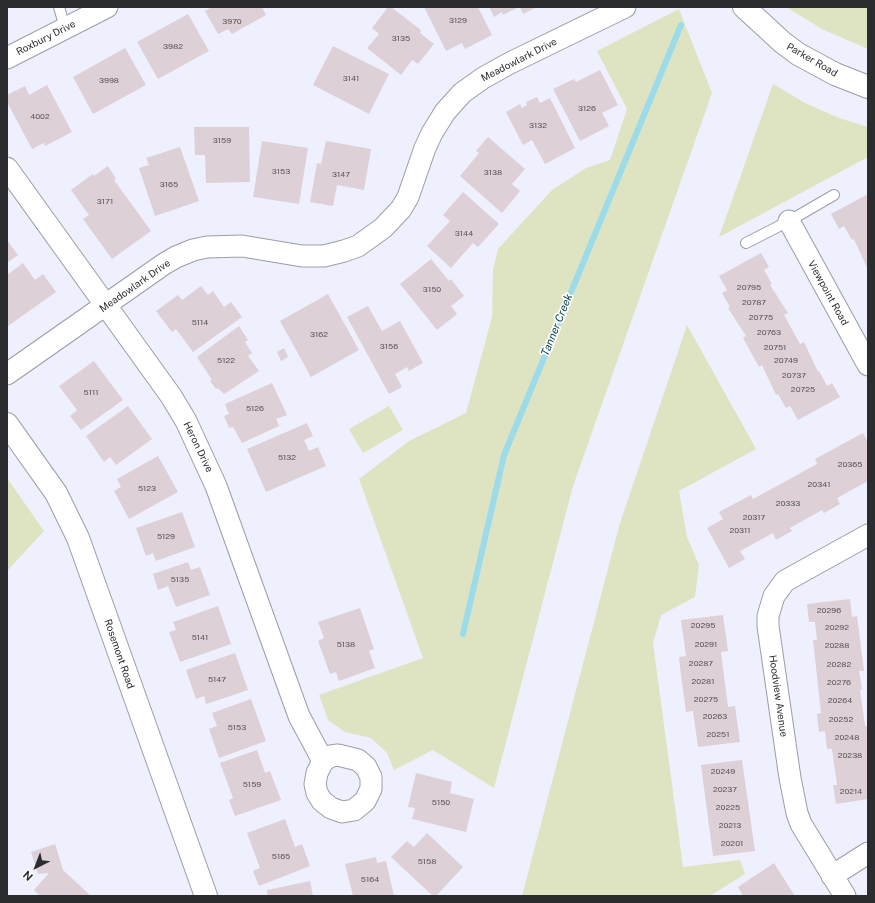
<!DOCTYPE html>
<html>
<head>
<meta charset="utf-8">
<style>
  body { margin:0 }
  #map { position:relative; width:875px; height:903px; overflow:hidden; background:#eef0fd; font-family:"Public Sans",sans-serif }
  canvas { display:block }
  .frame { position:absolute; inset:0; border:8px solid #2b2c30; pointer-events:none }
  .north { position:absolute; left:16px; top:847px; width:40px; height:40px; -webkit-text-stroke:3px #fefefe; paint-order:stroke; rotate:222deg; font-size:11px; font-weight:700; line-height:16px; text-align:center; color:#2b2c30 }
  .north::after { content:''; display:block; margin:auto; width:14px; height:18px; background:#2b2c30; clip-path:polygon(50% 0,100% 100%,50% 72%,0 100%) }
</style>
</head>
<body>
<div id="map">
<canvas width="875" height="903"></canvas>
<div class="frame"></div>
<div class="north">N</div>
</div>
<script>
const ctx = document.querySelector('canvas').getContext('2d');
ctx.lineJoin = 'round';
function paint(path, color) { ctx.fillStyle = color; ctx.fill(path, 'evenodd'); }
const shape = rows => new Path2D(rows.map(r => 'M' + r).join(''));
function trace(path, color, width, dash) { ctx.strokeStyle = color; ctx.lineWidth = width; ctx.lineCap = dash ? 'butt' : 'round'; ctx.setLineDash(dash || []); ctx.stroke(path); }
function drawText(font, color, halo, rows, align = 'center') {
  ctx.font = font + ' "Public Sans",sans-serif'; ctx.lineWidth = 3.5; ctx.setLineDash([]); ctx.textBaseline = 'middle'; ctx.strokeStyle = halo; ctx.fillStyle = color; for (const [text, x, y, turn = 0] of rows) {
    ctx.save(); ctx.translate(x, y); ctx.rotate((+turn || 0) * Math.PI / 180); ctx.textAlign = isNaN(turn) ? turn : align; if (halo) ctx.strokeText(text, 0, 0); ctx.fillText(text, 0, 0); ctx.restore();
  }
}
paint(shape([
  [786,7,868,7,868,49,822,29],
  [679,9,712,93,573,486,494,788,433,750,394,770,387,753,371,738,345,732,328,720,319,695,423,658,359,479,409,441,466,413,492,317,493,270,498,249,552,190,586,168,610,160,627,109,597,51],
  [773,84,805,103,839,118,868,127,868,157,719,237],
  [687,325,756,449,679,491,687,537,699,565,695,597,661,615,653,643,683,867,740,860,745,874,710,896,522,896,620,523],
  [389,406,403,430,363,453,349,429],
  [7,478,44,531,7,571]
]), '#dee4c2');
trace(shape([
  [463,634,504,455,681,25]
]), '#9cdbea', 6);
paint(shape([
  [212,7,262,7,266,15,232,34,228,29,218,34,205,11],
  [388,7,391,7,421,30,420,33,434,44,418,64,412,60,401,75,367,48,379,34,372,28],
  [424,7,478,7,492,35,465,49,462,43,446,51],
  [489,7,519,7,503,15,502,12,494,17],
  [520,7,537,7,523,14],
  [188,14,209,51,158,79,137,42],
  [333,46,389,74,369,114,313,85],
  [125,48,146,85,93,114,73,77],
  [600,70,618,105,602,113,609,126,580,141,553,89,574,79,576,82],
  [47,85,72,132,45,146,44,143,32,149,7,102,7,95,25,86,29,95],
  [537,97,540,103,550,98,575,148,545,164,532,140,523,145,506,112,520,104,522,108,527,105,526,102],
  [194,127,249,127,250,182,206,183,205,155,195,155],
  [488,137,525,169,512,184,520,191,502,213,460,176,479,153,476,151],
  [262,141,308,148,299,204,253,197],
  [326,141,371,149,364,190,337,185,333,206,310,202,317,163,321,164],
  [180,147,199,201,155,216,139,168,149,165,146,158],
  [108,166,116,179,114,180,151,231,112,259,83,219,89,215,71,190,93,174,94,176],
  [463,192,499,224,478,247,473,243,451,268,427,246,450,221,443,215],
  [868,194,868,270,854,239,852,240,844,226,839,229,831,214],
  [7,240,18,255,7,263],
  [761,253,769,267,764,270,772,284,770,285,788,313,784,315,800,344,804,342,818,372,819,371,827,386,832,383,840,397,798,420,790,406,786,408,778,394,776,395,762,365,759,367,743,338,746,336,728,308,730,307,722,293,727,290,719,276],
  [431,259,449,281,451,279,464,296,451,306,457,314,437,330,400,284],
  [23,263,35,280,43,274,56,292,8,326,7,275],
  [201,286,208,295,213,291,224,307,231,302,242,317,193,352,176,329,172,332,156,311,178,295,182,300],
  [328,294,359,350,311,377,280,321],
  [368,306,382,331,400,321,423,363,409,371,407,367,395,374,402,387,389,394,347,317],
  [239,326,248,340,245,342,252,353,248,356,259,371,224,394,218,388,216,389,210,381,212,380,197,357],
  [284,348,288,357,281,361,277,352],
  [94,361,123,400,81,430,70,416,77,410,59,386],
  [272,383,287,415,276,419,279,426,242,443,233,427,229,428,224,416,229,414,225,404],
  [128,406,152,439,116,465,110,457,104,462,86,436],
  [307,423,313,436,304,440,309,451,318,447,326,466,266,492,247,449],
  [863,433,868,442,868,481,837,498,840,504,824,513,822,510,790,528,792,531,776,540,773,533,740,551,745,559,729,568,707,528,723,519,719,512,751,495,753,499,817,464,815,459],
  [158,456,178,492,129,519,114,491,121,487,117,479],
  [182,512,195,547,156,561,153,553,146,556,136,528],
  [188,562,191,570,200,567,210,595,176,607,168,586,158,590,153,574],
  [850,599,852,617,857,616,864,671,859,671,862,689,860,690,865,726,868,726,868,799,836,804,833,785,837,785,832,749,827,749,825,731,819,732,817,714,821,713,813,640,817,640,815,622,809,622,807,604],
  [218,606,231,644,180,662,169,632,176,630,173,622],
  [360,608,374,649,369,651,375,668,339,681,336,672,330,674,318,641,324,638,318,622],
  [723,615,728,651,721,652,728,707,735,706,740,742,698,747,693,711,686,712,681,675,679,657,686,656,681,620],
  [235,653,248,690,206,704,204,696,196,699,186,670],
  [251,699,266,741,219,758,209,729,217,726,212,713],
  [257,750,265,773,270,771,281,800,235,816,229,800,233,798,220,763],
  [742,760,755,851,713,856,701,765],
  [416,773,452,782,450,793,474,799,466,832,412,819,415,808,408,807],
  [285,819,295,847,302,844,310,866,259,886,253,871,260,868,247,833],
  [427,833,463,867,436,896,433,896,391,857,407,841,414,847],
  [55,844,63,870,91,896,40,896,34,890,49,873,38,874,31,852],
  [376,857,377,863,386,861,394,896,353,896,345,864],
  [774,863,795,896,743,896,738,887],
  [310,881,313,896,268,896,267,890]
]), '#ddd0d7');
const lane = shape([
  [59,7,65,28],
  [746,243,789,221,834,195]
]);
const street = shape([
  [7,58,107,7],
  [7,168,171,396,186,421,216,486,299,716,323,761],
  [789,221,868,365],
  [7,374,164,264,176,257,193,250,207,247,242,246,302,256,324,256,344,251,358,246,383,228,401,209,408,197,425,148,432,133,445,112,462,93,483,78,510,63,625,7],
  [338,755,358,760,366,767,371,777,371,789,365,801,354,810,342,812,331,808,322,801,317,793,315,784,317,773,323,761,331,756,338,755],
  [832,876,868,853],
  [845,896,801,824,797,813,790,778,768,626,768,616,774,596,785,581,868,535]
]);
const secondary = shape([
  [744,7,782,42,798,54,835,74,868,87],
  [7,424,56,493,78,538,206,896]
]);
trace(lane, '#9b9da8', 12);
trace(street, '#9b9da8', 23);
trace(secondary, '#9b9da8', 24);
trace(lane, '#fff', 10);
trace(street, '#fff', 21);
trace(secondary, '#fff', 22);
drawText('8px', '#58555a', null, [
  ["3129",458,21],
  ["3970",232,22],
  ["3135",401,39],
  ["3982",173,47],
  ["3141",351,79],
  ["3998",109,81],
  ["3126",587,109],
  ["4002",40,117],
  ["3132",538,126],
  ["3159",222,141],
  ["3153",281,172],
  ["3138",493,173],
  ["3147",341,175],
  ["3165",169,185],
  ["3171",105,202],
  ["3144",464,234],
  ["20795",749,288],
  ["3150",432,290],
  ["20787",754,303],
  ["20775",761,318],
  ["5114",200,323],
  ["20763",769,333],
  ["3162",319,335],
  ["3156",389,347],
  ["20751",775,348],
  ["5122",226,361],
  ["20749",786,361],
  ["20737",794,376],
  ["20725",803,390],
  ["5111",91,393],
  ["5126",255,409],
  ["5132",287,458],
  ["20365",850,465],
  ["20341",819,485],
  ["5123",147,489],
  ["20333",788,504],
  ["20317",754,518],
  ["20311",740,531],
  ["5129",166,537],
  ["5135",180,580],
  ["20296",829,611],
  ["20295",703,626],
  ["20292",837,628],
  ["5141",200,638],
  ["5138",346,645],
  ["20291",706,645],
  ["20288",837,646],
  ["20287",701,664],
  ["20282",839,665],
  ["5147",217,680],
  ["20281",703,682],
  ["20276",839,683],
  ["20275",706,700],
  ["20264",840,701],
  ["20263",715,717],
  ["20252",841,720],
  ["5153",237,728],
  ["20251",718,735],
  ["20248",847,738],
  ["20238",850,756],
  ["20249",723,772],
  ["5159",252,785],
  ["20237",725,790],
  ["20214",851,792],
  ["5150",441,803],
  ["20225",728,808],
  ["20213",730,826],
  ["20201",732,844],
  ["5165",281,857],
  ["5158",427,862],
  ["5164",370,880]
]);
drawText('10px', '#2b2c30', '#fefefe', [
  ["Roxbury Drive",46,38,-27],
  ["Meadowlark Drive",519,60,-27],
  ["Parker Road",812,60,30],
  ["Meadowlark Drive",135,286,-35],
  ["Viewpoint Road",828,293,61],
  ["Heron Drive",198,447,64],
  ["Rosemont Road",119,654,71],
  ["Hoodview Avenue",778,696,82]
]);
drawText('italic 11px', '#003d48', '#fefefe', [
  ["Tanner Creek",557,325,-68]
]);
</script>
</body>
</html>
